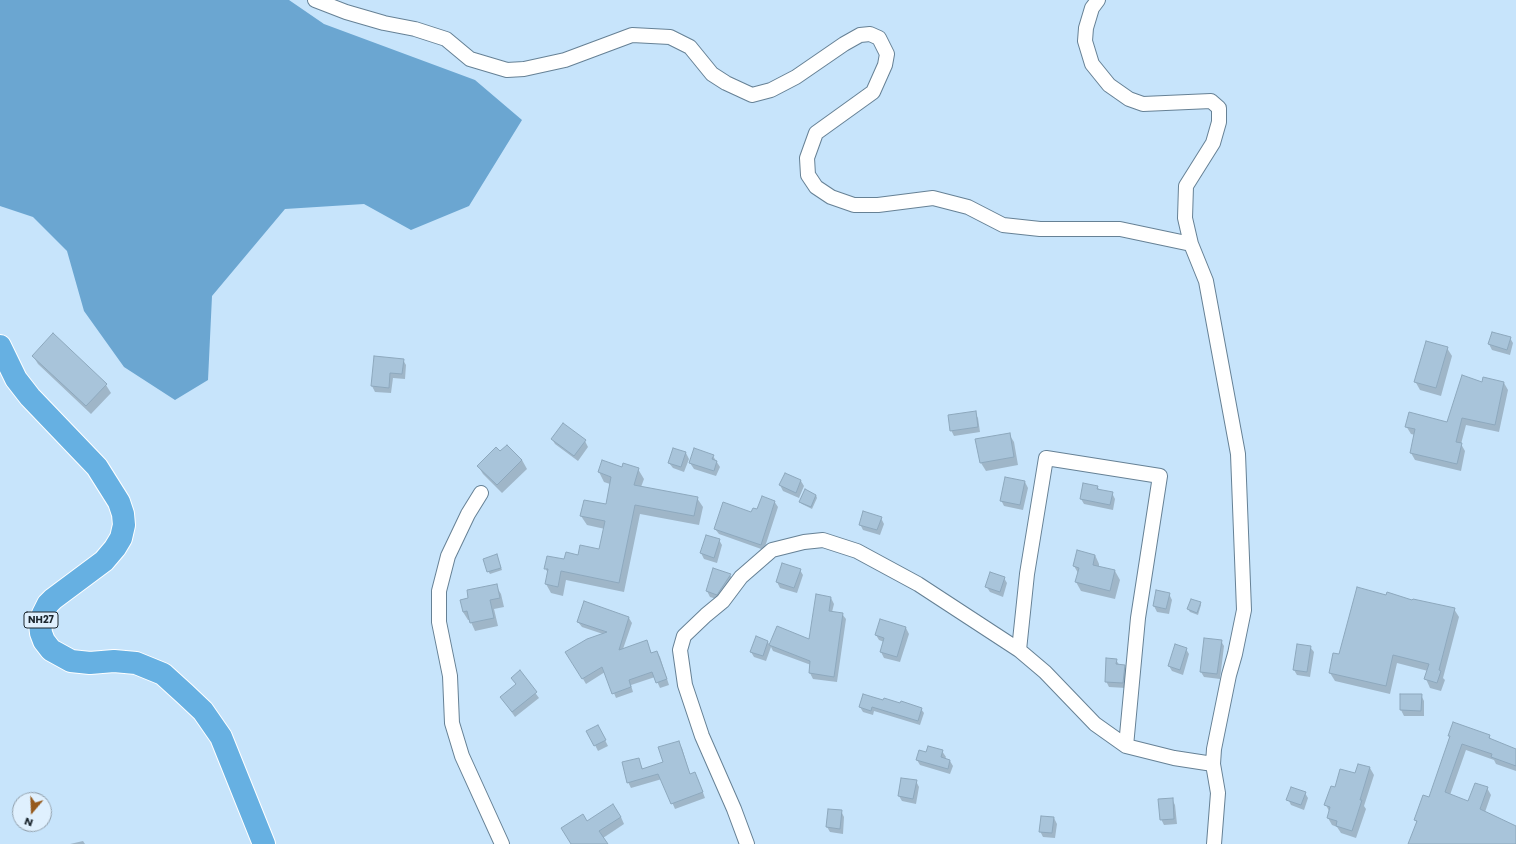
<!DOCTYPE html>
<html>
<head>
<meta charset="utf-8">
<style>
  body { margin:0 }
  #map { position:relative; width:1516px; height:844px; overflow:hidden; background:#c7e4fb; font-family:Poppins,sans-serif }
  canvas { display:block }
  .north { position:absolute; left:12px; top:792px; width:40px; height:40px; box-sizing:border-box; background:#dff0fe; border:1px solid #919fab; border-radius:50%; rotate:199deg; font-size:11px; font-weight:700; line-height:16px; text-align:center; color:#1b262e }
  .north::after { content:''; display:block; margin:auto; width:14px; height:18px; background:#96591b; clip-path:polygon(50% 0,100% 100%,50% 72%,0 100%) }
</style>
</head>
<body>
<div id="map">
<canvas width="1516" height="844"></canvas>
<div class="north">N</div>
</div>
<script>
const ctx = document.querySelector('canvas').getContext('2d');
ctx.lineJoin = 'round';
function paint(path, color) { ctx.fillStyle = color; ctx.fill(path, 'evenodd'); }
const shape = rows => new Path2D(rows.map(r => 'M' + r).join(''));
function trace(path, color, width, dash) { ctx.strokeStyle = color; ctx.lineWidth = width; ctx.lineCap = dash ? 'butt' : 'round'; ctx.setLineDash(dash || []); ctx.stroke(path); }
function drawText(font, color, halo, rows, align = 'center') {
  ctx.font = font + ' Poppins,sans-serif'; ctx.lineWidth = 3; ctx.setLineDash([]); ctx.textBaseline = 'middle'; ctx.strokeStyle = halo; ctx.fillStyle = color; for (const [text, x, y, turn = 0] of rows) {
    ctx.save(); ctx.translate(x, y); ctx.rotate((+turn || 0) * Math.PI / 180); ctx.textAlign = isNaN(turn) ? turn : align; if (halo) ctx.strokeText(text, 0, 0); ctx.fillText(text, 0, 0); ctx.restore();
  }
}
paint(shape([
  [0,0,289,0,324,24,475,80,522,120,469,206,411,230,364,204,285,209,212,296,208,380,175,400,124,367,84,311,67,251,33,217,0,206]
]), '#6ba6d1');
paint(shape([
  [1510,338,1513,343,1510,355,1492,350,1489,344],
  [1447,348,1452,356,1441,396,1420,390,1415,381],
  [33,356,106,385,111,393,91,414,38,364],
  [375,357,403,360,406,365,405,379,393,378,391,393,375,392,372,386],
  [1483,383,1504,383,1508,390,1499,432,1466,425,1461,444,1465,451,1461,471,1415,460,1411,453,1415,435,1411,434,1406,426,1448,423],
  [975,413,978,418,980,432,954,436,951,430],
  [1009,434,1014,442,1018,465,986,471,981,463],
  [552,439,585,441,588,447,578,461,555,444],
  [674,449,686,453,689,459,684,472,673,468,669,463],
  [500,453,522,460,527,469,502,493,483,474,478,466],
  [713,456,720,467,716,476,694,469,690,463],
  [623,468,638,469,644,479,641,487,697,498,703,507,699,525,640,514,624,592,566,580,563,596,551,593,546,584,548,573,545,568,565,560,600,551,605,529,587,525,581,516,606,506,610,484,604,482,599,472],
  [785,474,801,481,804,486,799,498,783,491,780,485],
  [1025,482,1028,488,1023,510,1004,506,1001,500],
  [1097,486,1100,491,1112,493,1115,499,1113,510,1084,504,1081,499],
  [816,495,817,498,812,509,802,504,800,502],
  [774,501,778,507,764,550,719,534,715,529,758,510],
  [881,518,884,524,880,535,863,530,860,524],
  [719,540,722,545,717,563,704,559,701,553],
  [1095,555,1099,564,1099,567,1115,571,1120,580,1115,599,1081,591,1076,582,1078,573,1074,566],
  [498,558,502,570,490,574,488,571],
  [714,570,730,575,734,581,720,600,710,597,707,591],
  [800,570,803,575,797,593,780,588,777,582],
  [1004,578,1007,583,1003,597,990,592,986,586],
  [496,586,501,594,504,607,494,609,498,626,475,631,470,620,468,620,463,612,469,599],
  [1169,594,1172,600,1169,614,1157,612,1154,606],
  [1387,596,1454,609,1459,617,1443,678,1445,680,1441,691,1430,688,1426,679,1428,671,1397,663,1390,694,1335,681,1330,673,1340,655],
  [831,598,834,604,832,612,842,614,846,619,837,682,813,679,810,673,811,665,773,651,771,647,766,661,754,657,751,652,768,642,770,646,777,628,810,640],
  [1200,603,1201,605,1198,615,1190,612,1188,609],
  [629,618,632,623,623,649,646,641,652,654,657,652,660,657,669,685,660,688,655,677,631,685,633,692,616,698,605,672,586,684,567,652,603,634,582,627,578,622],
  [906,628,909,634,900,662,884,658,881,652,884,642,879,640,876,635],
  [1221,641,1224,646,1220,679,1204,677,1201,672],
  [1310,647,1314,652,1310,677,1297,675,1294,670],
  [1186,649,1189,654,1183,675,1172,671,1169,666],
  [1116,660,1120,666,1124,666,1128,671,1126,688,1109,687,1106,681],
  [520,672,539,698,515,717,501,697,517,685],
  [1401,695,1421,695,1424,701,1424,716,1404,716,1401,710],
  [884,701,921,709,924,713,920,725,874,711,873,715,863,712,860,707],
  [601,732,608,746,598,751,595,745],
  [1449,735,1489,736,1492,741,1516,750,1516,771,1496,764,1494,760,1466,750,1450,795,1469,802,1487,788,1491,795,1485,812,1516,827,1516,844,1409,844,1417,823,1415,820,1430,798,1451,738],
  [678,742,682,748,690,775,698,779,705,798,675,809,662,779,631,788,628,782,638,759,643,769,664,763],
  [942,751,946,757,945,759,950,761,953,766,950,774,920,765,917,760,926,754],
  [1370,768,1374,775,1364,806,1366,809,1356,838,1341,833,1337,827,1332,825,1328,818,1330,813,1326,805,1335,788,1356,775],
  [916,781,919,787,916,804,902,801,899,796],
  [1305,793,1308,798,1304,810,1291,805,1288,799],
  [1172,799,1175,805,1177,824,1164,825,1161,819],
  [841,811,844,817,843,834,830,832,827,827],
  [621,817,624,824,603,838,607,844,571,844,587,823],
  [1042,817,1054,818,1057,824,1055,838,1043,837,1040,831],
  [83,841,85,844,70,844]
]), '#0003');
const building = shape([
  [1492,332,1511,337,1507,350,1488,344,1492,332],
  [53,333,107,384,86,406,32,356,53,333],
  [1426,341,1448,347,1436,388,1414,382,1426,341],
  [374,356,404,359,402,374,390,373,389,388,371,386,374,356],
  [1462,375,1482,382,1483,377,1504,382,1495,425,1462,418,1456,442,1462,443,1457,464,1410,453,1415,429,1405,427,1409,412,1447,422,1462,375],
  [976,411,978,427,950,431,948,415,976,411],
  [563,423,586,440,574,456,551,439,563,423],
  [1010,433,1014,457,980,463,975,439,1010,433],
  [507,445,522,460,497,485,477,466,496,447,500,451,507,445],
  [673,448,686,452,681,467,668,463,673,448],
  [694,448,714,455,712,459,717,461,714,471,689,463,694,448],
  [602,460,622,467,623,463,639,468,634,485,698,497,694,516,635,505,619,583,561,571,558,587,545,584,548,569,544,569,547,556,564,559,566,552,578,555,580,545,599,549,605,521,580,516,584,500,606,504,611,477,598,472,602,460],
  [785,473,801,480,796,493,779,485,785,473],
  [1005,477,1025,481,1020,505,1000,501,1005,477],
  [1083,483,1098,486,1097,489,1113,492,1110,505,1080,499,1083,483],
  [805,489,816,495,811,507,799,502,805,489],
  [762,496,775,501,761,545,714,529,723,502,751,512,753,508,757,509,762,496],
  [863,511,882,517,877,530,859,525,863,511],
  [706,535,720,539,714,558,700,553,706,535],
  [1077,550,1095,555,1093,565,1115,570,1110,591,1075,582,1079,568,1073,566,1077,550],
  [497,554,501,568,487,572,483,559,497,554],
  [782,563,801,569,794,588,776,582,782,563],
  [713,568,731,574,717,595,706,591,713,568],
  [990,572,1005,577,1000,592,985,587,990,572],
  [497,584,500,598,490,600,494,618,470,623,467,611,463,612,460,600,468,598,467,590,497,584],
  [1357,587,1386,595,1387,592,1412,600,1413,599,1455,608,1439,670,1441,671,1437,683,1424,679,1429,664,1393,655,1386,686,1329,673,1333,653,1339,654,1357,587],
  [1156,590,1170,593,1166,609,1153,606,1156,590],
  [816,594,831,597,829,611,843,613,834,677,809,673,810,661,769,645,777,626,809,639,816,594],
  [1191,599,1201,602,1197,613,1187,609,1191,599],
  [584,601,629,617,619,650,647,640,651,653,657,651,667,679,656,683,652,672,629,680,631,687,612,694,602,667,582,679,565,652,587,639,607,632,577,622,584,601],
  [880,619,906,627,897,657,880,652,884,638,875,635,880,619],
  [756,636,768,641,763,656,750,652,756,636],
  [1204,638,1222,640,1217,674,1200,672,1204,638],
  [1175,644,1187,648,1180,670,1168,666,1175,644],
  [1297,644,1311,646,1307,672,1293,670,1297,644],
  [1106,658,1117,659,1116,664,1125,665,1123,683,1105,682,1106,658],
  [520,670,537,692,512,712,500,697,516,684,511,678,520,670],
  [863,694,883,700,884,698,900,703,901,701,922,708,918,721,872,707,871,711,859,707,863,694],
  [1400,694,1422,694,1421,711,1400,710,1400,694],
  [1453,722,1490,735,1489,738,1516,749,1516,766,1491,757,1492,754,1462,744,1445,792,1468,801,1475,783,1488,787,1480,809,1516,826,1516,844,1408,844,1417,821,1414,820,1423,795,1429,797,1450,736,1448,736,1453,722],
  [598,725,606,740,594,746,586,731,598,725],
  [679,741,690,774,695,772,703,792,671,804,658,774,627,783,622,762,639,758,642,769,663,762,658,747,679,741],
  [928,746,943,750,941,757,950,760,948,769,916,760,919,750,926,752,928,746],
  [1358,764,1370,767,1360,800,1362,800,1352,831,1336,826,1337,821,1327,818,1330,807,1324,805,1331,786,1335,787,1340,769,1355,773,1358,764],
  [901,778,917,780,913,799,898,796,901,778],
  [1291,787,1306,792,1301,805,1286,800,1291,787],
  [1173,798,1174,819,1160,820,1158,799,1173,798],
  [613,804,621,817,599,831,608,844,571,844,561,828,583,814,587,821,613,804],
  [828,809,842,810,840,829,826,827,828,809],
  [1041,816,1054,817,1052,833,1039,832,1041,816]
]);
paint(building, '#a8c4da');
trace(building, '#8da8bd', 1);
const minor = shape([
  [315,0,346,12,384,23,415,29,446,39,470,59,507,70,524,69,565,60,632,35,670,37,690,47,712,74,726,83,752,95,771,90,796,77,844,44,860,35,870,34,879,38,887,54,885,65,873,92,816,133,807,158,808,175,816,187,831,197,854,205,878,205,933,198,968,207,1003,225,1040,229,1120,229,1191,244],
  [1098,0,1092,8,1086,28,1085,41,1092,64,1109,85,1129,99,1143,104,1211,101,1219,108,1219,122,1213,143,1186,186,1185,218,1191,244,1206,281,1238,454,1244,610,1235,654,1229,675,1214,749,1213,764,1218,793,1214,844],
  [481,493,468,514,448,556,439,591,439,622,450,676,452,723,462,756,502,844],
  [1019,650,1027,574,1046,458,1160,476,1138,618,1126,746],
  [747,844,734,809,702,736,685,685,680,650,684,636,706,615,723,601,741,577,772,550,804,542,823,540,857,551,918,584,1019,650,1045,672,1095,724,1126,746,1174,758,1213,764]
]);
const trunk = shape([
  [0,346,16,379,30,397,97,467,119,502,123,514,124,525,121,538,115,548,104,561,53,599,48,604,43,614,40,623,41,633,44,641,51,650,71,661,90,663,114,661,136,663,163,674,185,694,203,711,221,737,264,844]
]);
trace(minor, '#668195', 16);
trace(trunk, '#fff', 24);
trace(minor, '#fff', 14);
trace(trunk, '#66b0e2', 22);
for (const [x, y, w] of [
  [41,620,34]
]) { const box = new Path2D(); box.roundRect(x - w / 2, y - 8, w, 16, 3); ctx.fillStyle = '#dff0fe'; ctx.fill(box); trace(box, '#1b262e', 1); }
drawText('bold 10px', '#1b262e', null, [
  ["NH27",41,620]
]);
</script>
</body>
</html>
